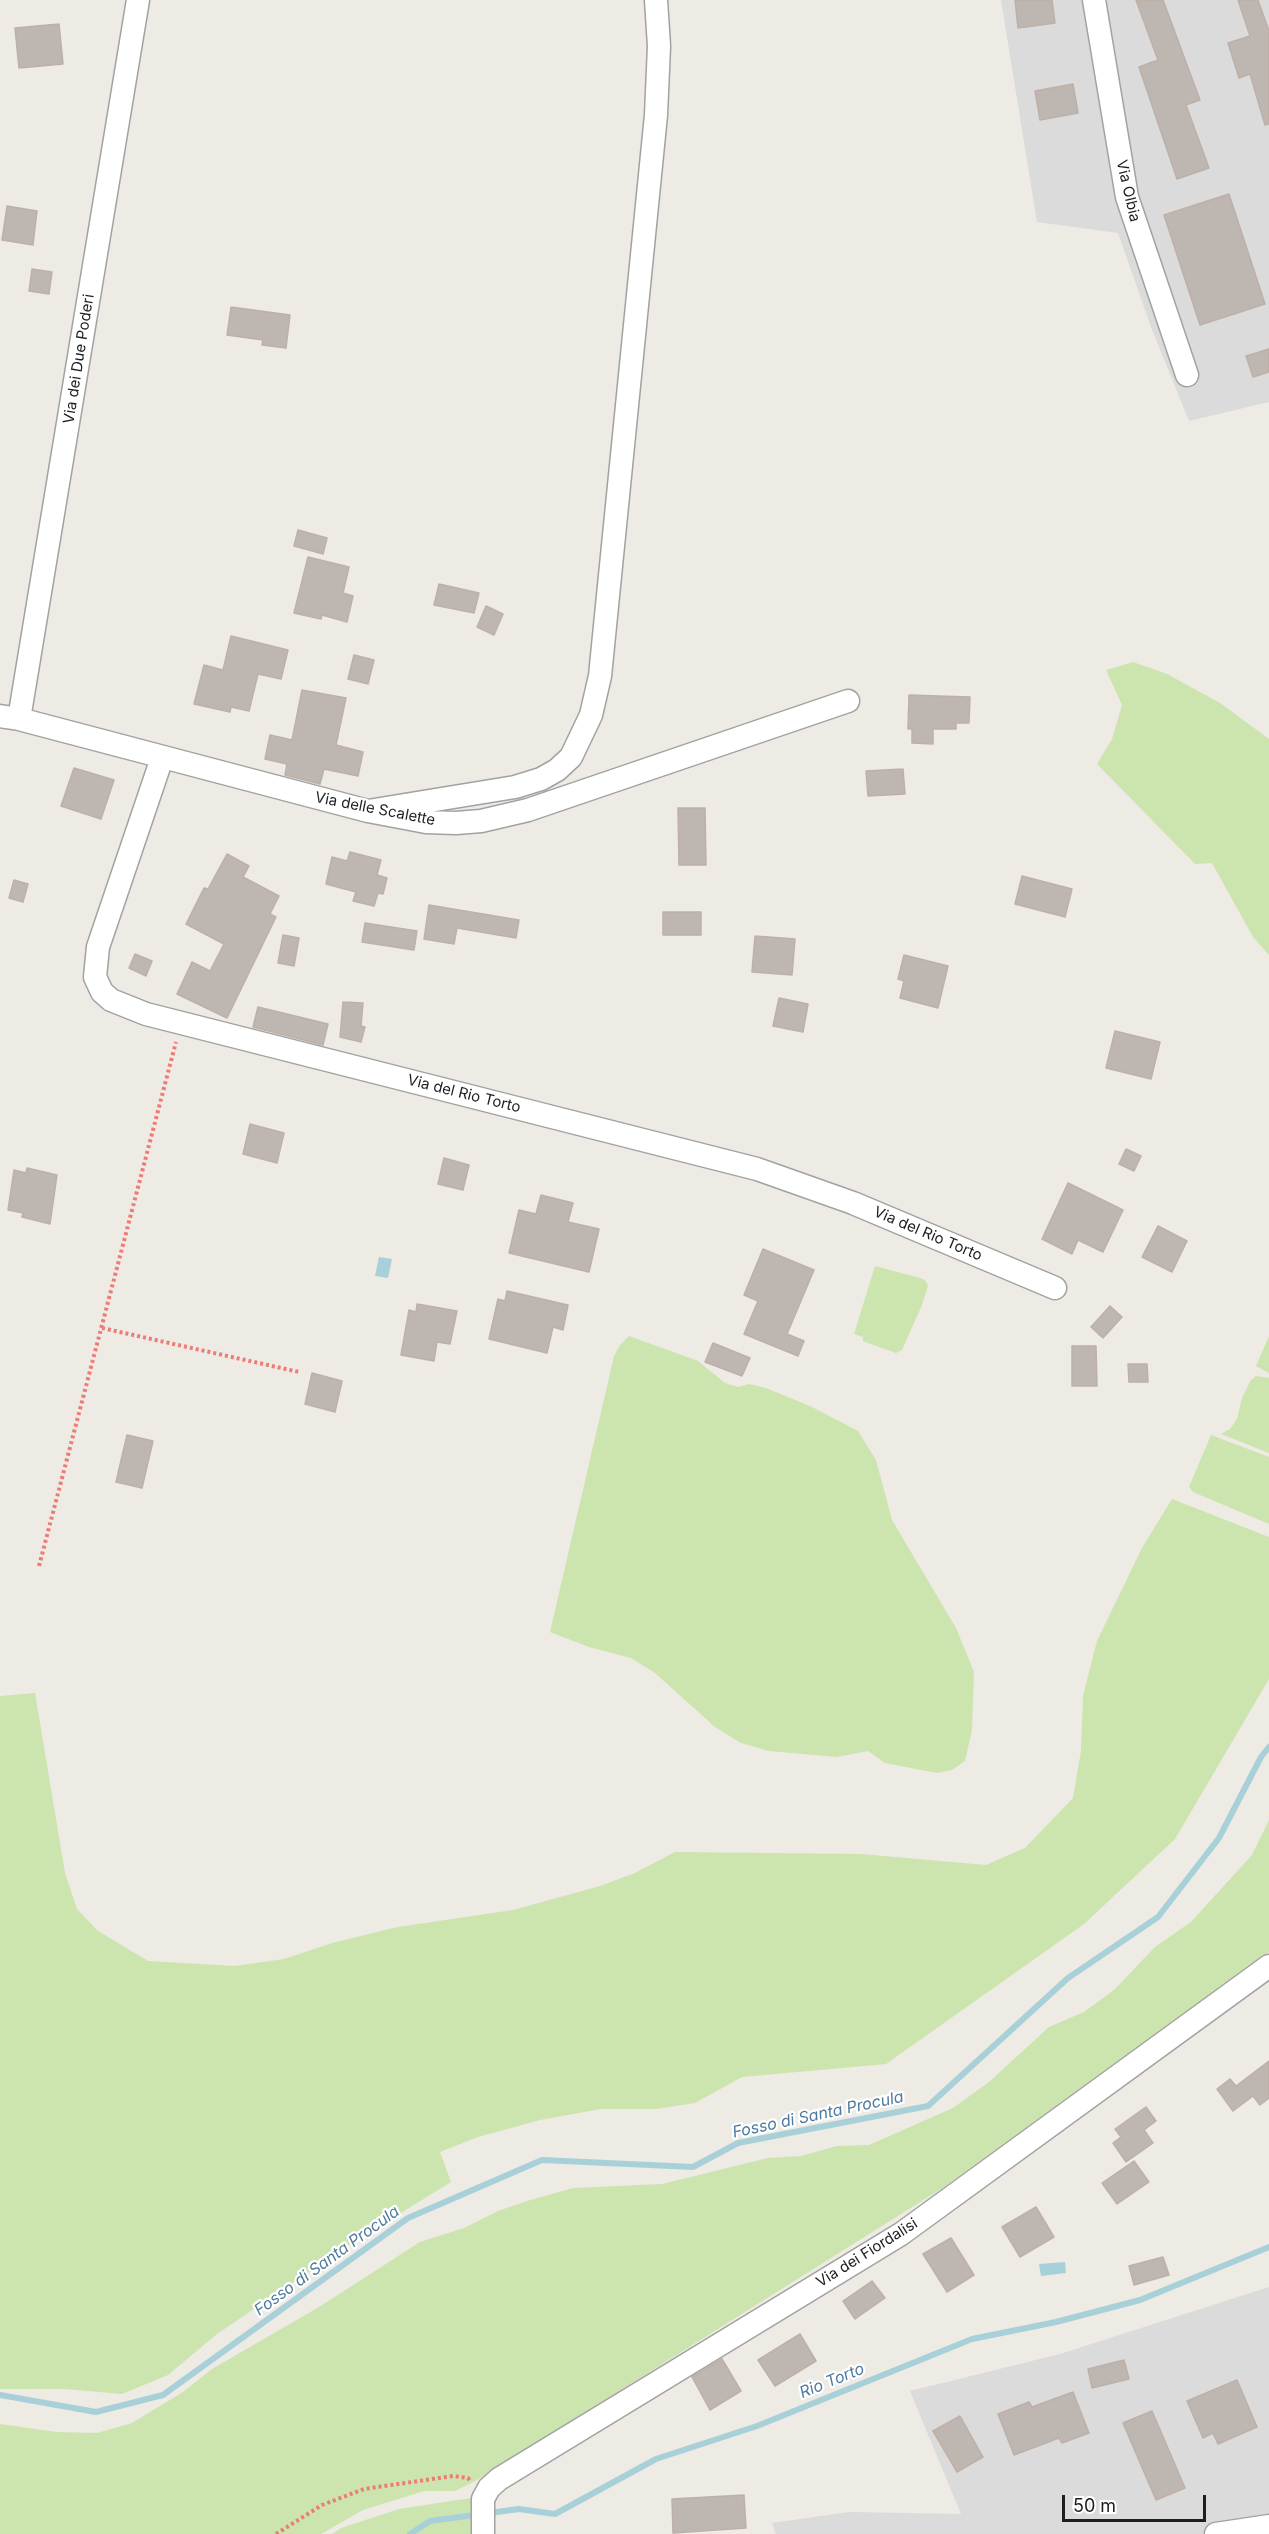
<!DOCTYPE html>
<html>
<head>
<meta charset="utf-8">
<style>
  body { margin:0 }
  #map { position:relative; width:1269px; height:2534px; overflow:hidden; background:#eeeae4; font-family:Inter,sans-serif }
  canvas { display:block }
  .scale { position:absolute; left:1062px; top:2495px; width:144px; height:27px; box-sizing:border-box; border:3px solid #1e1e1e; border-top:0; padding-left:8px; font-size:18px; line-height:21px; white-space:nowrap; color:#1e1e1e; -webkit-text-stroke:4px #fff; paint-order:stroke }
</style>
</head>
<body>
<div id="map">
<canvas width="1269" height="2534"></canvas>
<div class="scale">50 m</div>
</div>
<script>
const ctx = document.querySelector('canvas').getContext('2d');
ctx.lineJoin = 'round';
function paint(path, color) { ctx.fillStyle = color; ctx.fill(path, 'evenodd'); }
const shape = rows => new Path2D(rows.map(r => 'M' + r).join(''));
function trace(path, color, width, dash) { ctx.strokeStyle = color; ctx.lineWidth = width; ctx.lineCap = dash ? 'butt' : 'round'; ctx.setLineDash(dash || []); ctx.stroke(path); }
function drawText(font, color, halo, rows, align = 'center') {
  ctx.font = font + ' Inter,sans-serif'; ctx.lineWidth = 4.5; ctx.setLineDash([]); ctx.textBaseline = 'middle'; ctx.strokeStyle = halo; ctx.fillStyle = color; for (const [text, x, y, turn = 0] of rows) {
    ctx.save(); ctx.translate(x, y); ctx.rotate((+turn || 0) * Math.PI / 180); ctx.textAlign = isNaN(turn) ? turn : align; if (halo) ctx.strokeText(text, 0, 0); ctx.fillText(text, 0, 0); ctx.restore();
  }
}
paint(shape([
  [1001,0,1269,0,1269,402,1189,421,1151,327,1118,233,1037,222],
  [1269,2287,1269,2534,776,2534,772,2523,849,2512,961,2514,910,2391,1060,2354]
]), '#dcdbdb');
paint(shape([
  [1133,662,1167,674,1220,703,1269,739,1269,955,1253,937,1212,863,1195,864,1097,764,1112,739,1122,705,1106,670],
  [875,1266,920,1278,925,1280,928,1286,922,1305,902,1350,896,1353,863,1341,863,1337,854,1334],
  [629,1336,698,1361,725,1383,738,1387,749,1384,766,1388,812,1407,858,1431,876,1460,892,1520,956,1628,974,1672,972,1730,965,1761,952,1770,937,1773,885,1763,868,1751,837,1757,769,1751,741,1743,715,1727,655,1673,631,1658,589,1647,550,1632,614,1356,620,1345],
  [1269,1336,1269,1373,1256,1366],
  [1256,1376,1269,1378,1269,1453,1221,1434,1230,1429,1237,1419,1242,1398,1251,1380],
  [1211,1435,1269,1457,1269,1524,1193,1492,1189,1487],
  [1172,1499,1269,1537,1269,1679,1175,1839,1084,1924,886,2064,742,2077,695,2103,656,2109,601,2109,540,2120,478,2137,440,2152,451,2182,344,2248,217,2334,168,2375,122,2394,65,2389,0,2389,0,1696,35,1693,65,1873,77,1909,98,1931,148,1961,235,1966,284,1959,332,1943,398,1927,513,1910,600,1886,635,1873,675,1852,861,1854,986,1865,1025,1848,1073,1798,1081,1751,1083,1696,1097,1641,1142,1548],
  [1269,1820,1269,1952,944,2187,479,2479,455,2491,424,2491,363,2510,321,2534,0,2534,0,2424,56,2432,97,2433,132,2423,183,2392,212,2369,319,2307,420,2242,464,2228,498,2211,527,2201,573,2188,662,2184,768,2158,801,2156,837,2146,869,2145,953,2108,989,2082,1049,2027,1084,2012,1114,1990,1155,1947,1191,1922,1252,1855],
  [471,2498,472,2534,332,2534,341,2528,399,2509]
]), '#cce4ae');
paint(shape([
  [379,1257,392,1259,388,1278,375,1276],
  [1065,2262,1066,2273,1041,2276,1039,2264]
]), '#a8d0d8');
trace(shape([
  [0,2395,96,2412,163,2395,408,2218,542,2160,693,2167,738,2143,928,2106,1068,1978,1158,1917,1219,1838,1261,1757,1269,1747],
  [410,2534,430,2521,519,2509,555,2514,656,2459,757,2426,972,2339,1056,2322,1140,2300,1269,2247]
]), '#a8d0d8', 6);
const building = shape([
  [1015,0,1052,0,1055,23,1018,28,1015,0],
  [1136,0,1163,0,1200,100,1186,105,1209,168,1177,179,1139,67,1158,60,1136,0],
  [1238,0,1258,0,1269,31,1269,124,1265,125,1250,74,1239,78,1228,43,1250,36,1238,0],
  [59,24,63,64,19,68,15,28,59,24],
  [1073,84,1078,113,1040,120,1035,91,1073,84],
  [1229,194,1265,304,1200,325,1164,215,1229,194],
  [7,206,37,211,33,245,2,240,7,206],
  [32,269,52,272,49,294,29,291,32,269],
  [231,307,290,315,286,348,262,345,263,340,227,335,231,307],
  [1269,349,1269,372,1253,377,1246,356,1269,349],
  [298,530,327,538,323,554,294,546,298,530],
  [308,557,349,567,343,593,353,596,347,622,322,615,321,619,294,613,308,557],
  [439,584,479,593,474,613,434,605,439,584],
  [486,606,503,614,494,635,477,627,486,606],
  [231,636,288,650,281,679,258,674,249,711,231,707,230,712,194,704,204,665,223,670,231,636],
  [354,655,374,660,368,684,348,679,354,655],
  [302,690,346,698,336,745,363,752,358,776,324,769,320,784,285,775,287,764,265,759,270,735,292,740,302,690],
  [909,695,970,697,969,723,956,723,956,729,933,729,933,744,912,743,912,729,908,729,909,695],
  [74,768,114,780,101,819,61,806,74,768],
  [903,769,905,794,868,796,866,771,903,769],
  [678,808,705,808,706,865,679,865,678,808],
  [350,852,381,860,377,875,387,878,383,894,378,893,374,906,353,901,356,892,326,884,332,857,347,861,350,852],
  [227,854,249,866,243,877,279,896,270,914,276,917,227,1018,177,994,192,962,210,971,224,944,186,924,204,888,208,889,227,854],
  [1022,876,1072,889,1065,917,1015,904,1022,876],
  [14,880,28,884,23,902,9,898,14,880],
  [429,905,519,920,516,938,457,928,454,944,424,939,429,905],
  [663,912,701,912,701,935,663,935,663,912],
  [365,923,417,931,414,950,362,942,365,923],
  [283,935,299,938,294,966,278,963,283,935],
  [755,936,795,939,792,975,752,972,755,936],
  [135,954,152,961,146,976,129,968,135,954],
  [904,955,948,966,938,1008,900,998,904,981,898,979,904,955],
  [779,998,808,1004,803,1032,773,1026,779,998],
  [343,1002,363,1003,361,1026,365,1027,361,1042,340,1037,343,1002],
  [258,1007,328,1024,323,1045,253,1027,258,1007],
  [1115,1031,1160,1042,1151,1079,1106,1068,1115,1031],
  [250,1124,284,1133,277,1163,243,1154,250,1124],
  [1126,1149,1141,1156,1134,1171,1119,1164,1126,1149],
  [444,1158,469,1165,463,1190,438,1184,444,1158],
  [27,1168,57,1175,50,1224,22,1217,23,1213,8,1210,14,1170,26,1173,27,1168],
  [1068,1183,1123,1210,1103,1252,1078,1240,1072,1254,1042,1239,1068,1183],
  [541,1195,573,1203,568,1222,599,1229,589,1272,509,1253,519,1210,536,1214,541,1195],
  [1158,1226,1187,1241,1172,1272,1142,1257,1158,1226],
  [763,1249,814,1270,787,1334,804,1341,798,1356,744,1334,758,1301,744,1295,763,1249],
  [507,1291,568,1305,563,1330,553,1327,547,1353,489,1339,498,1299,505,1301,507,1291],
  [417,1304,457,1311,450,1344,437,1342,434,1361,401,1355,409,1310,416,1312,417,1304],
  [1110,1306,1122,1317,1103,1338,1091,1327,1110,1306],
  [713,1343,750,1358,742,1376,705,1362,713,1343],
  [1072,1346,1096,1346,1097,1386,1072,1386,1072,1346],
  [1128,1364,1147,1364,1148,1382,1129,1382,1128,1364],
  [312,1373,342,1381,335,1412,305,1404,312,1373],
  [127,1435,153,1441,142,1488,116,1482,127,1435],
  [1269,2061,1269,2098,1260,2105,1253,2096,1233,2111,1217,2089,1230,2079,1236,2086,1269,2061],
  [1146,2107,1156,2121,1144,2130,1153,2143,1126,2162,1113,2143,1121,2137,1115,2129,1146,2107],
  [1134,2161,1149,2182,1117,2204,1102,2183,1134,2161],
  [1036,2207,1054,2237,1020,2257,1002,2227,1036,2207],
  [951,2238,974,2275,947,2292,923,2254,951,2238],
  [1163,2257,1169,2275,1134,2285,1129,2266,1163,2257],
  [872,2281,885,2298,855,2319,843,2301,872,2281],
  [800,2334,816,2361,775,2386,758,2360,800,2334],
  [722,2359,741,2391,710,2410,692,2377,722,2359],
  [1124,2360,1129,2379,1092,2388,1088,2369,1124,2360],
  [1237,2380,1257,2427,1218,2444,1213,2433,1203,2438,1187,2401,1237,2380],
  [1073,2392,1089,2433,1062,2443,1059,2438,1014,2455,998,2414,1029,2402,1032,2407,1073,2392],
  [1152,2411,1185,2488,1156,2500,1123,2423,1152,2411],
  [960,2416,983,2457,957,2472,933,2431,960,2416],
  [744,2495,746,2528,673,2533,672,2499,744,2495]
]);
paint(building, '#beb6b1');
trace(building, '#beb0a8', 1.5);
const street = shape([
  [1094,0,1127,197,1187,375],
  [0,716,19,719,368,811,426,822,456,823,481,821,528,810,848,701],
  [19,719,138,0],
  [162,758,98,947,95,977,102,992,111,1000,146,1014,757,1169,853,1203,1055,1288],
  [368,811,515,787,541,779,557,770,571,757,591,715,600,676,656,115,659,46,656,0],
  [483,2534,483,2499,489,2488,499,2479,901,2234,1269,1966],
  [1216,2534,1269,2526]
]);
trace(street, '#a2a2a2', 25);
trace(shape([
  [102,1328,299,1372],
  [39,1566,176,1042],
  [276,2534,322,2505,364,2489,453,2476,468,2478,471,2482]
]), '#ee7b76', 4, [3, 3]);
trace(street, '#fff', 22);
drawText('15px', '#1e1e1e', '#fff', [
  ["Via Olbia",1128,191,77],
  ["Via dei Due Poderi",79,359,-81],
  ["Via delle Scalette",375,809,11],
  ["Via del Rio Torto",464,1094,14],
  ["Via del Rio Torto",928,1234,23],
  ["Via dei Fiordalisi",867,2253,-32]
]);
drawText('italic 16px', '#4f7b9e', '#fff', [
  ["Fosso di Santa Procula",818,2115,-12],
  ["Fosso di Santa Procula",327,2261,-36],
  ["Rio Torto",832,2381,-22]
]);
</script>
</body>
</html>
